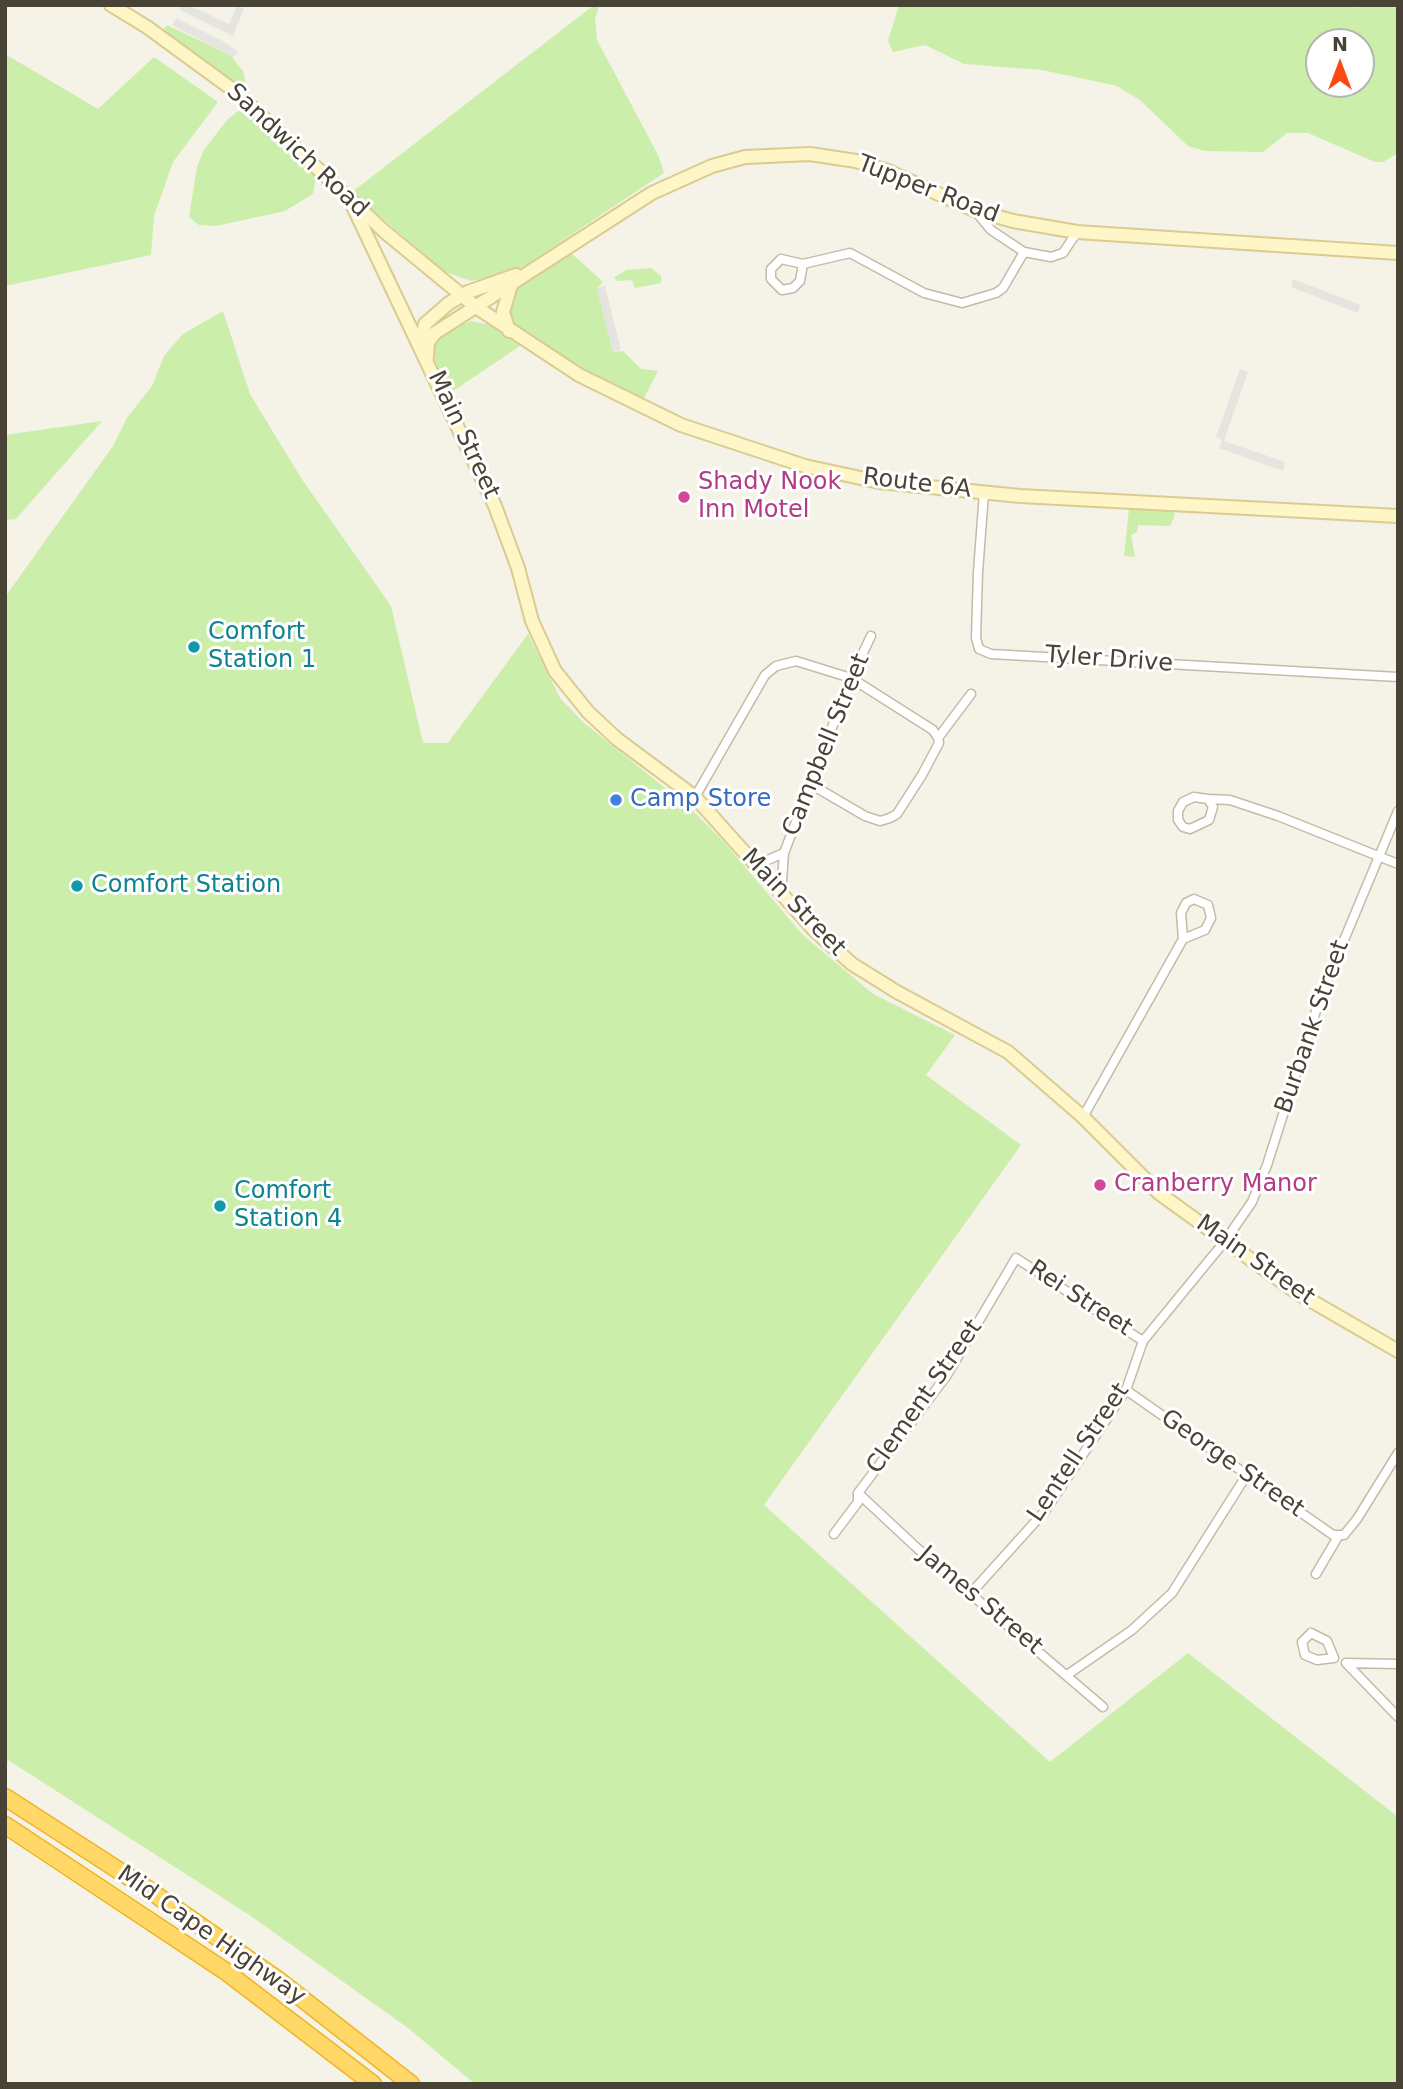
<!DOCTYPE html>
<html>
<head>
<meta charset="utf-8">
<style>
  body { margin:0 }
  #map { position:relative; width:1403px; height:2089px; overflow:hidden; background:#f5f2e7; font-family:"DejaVu Sans",sans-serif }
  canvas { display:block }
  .frame { position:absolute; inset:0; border:7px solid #494335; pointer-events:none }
  .north { position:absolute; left:1305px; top:28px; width:70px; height:70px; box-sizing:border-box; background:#fff; border:2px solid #b6b4ae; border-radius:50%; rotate:0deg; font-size:19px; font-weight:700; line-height:28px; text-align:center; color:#494335 }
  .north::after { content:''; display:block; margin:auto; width:24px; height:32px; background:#ff4914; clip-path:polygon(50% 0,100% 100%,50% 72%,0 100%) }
</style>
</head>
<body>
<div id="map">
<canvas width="1403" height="2089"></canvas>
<div class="frame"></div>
<div class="north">N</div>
</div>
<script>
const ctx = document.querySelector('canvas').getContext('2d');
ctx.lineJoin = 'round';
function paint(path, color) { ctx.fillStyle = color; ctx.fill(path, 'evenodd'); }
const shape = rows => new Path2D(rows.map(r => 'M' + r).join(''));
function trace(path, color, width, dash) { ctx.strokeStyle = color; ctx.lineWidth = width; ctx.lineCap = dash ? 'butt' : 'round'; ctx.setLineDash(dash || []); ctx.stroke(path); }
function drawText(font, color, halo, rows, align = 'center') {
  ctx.font = font + ' "DejaVu Sans",sans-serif'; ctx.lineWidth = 6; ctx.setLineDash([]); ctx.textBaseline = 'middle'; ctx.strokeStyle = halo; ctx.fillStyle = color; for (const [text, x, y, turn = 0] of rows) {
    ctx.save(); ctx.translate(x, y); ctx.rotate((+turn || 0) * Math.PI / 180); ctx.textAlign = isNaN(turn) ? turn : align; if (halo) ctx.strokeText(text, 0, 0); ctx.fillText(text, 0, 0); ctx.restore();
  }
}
paint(shape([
  [594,5,599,5,595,19,597,40,658,155,664,173,526,265,511,272,471,281,443,271,352,192],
  [899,5,1348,5,1355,8,1358,5,1398,5,1398,153,1383,162,1375,162,1308,133,1287,133,1263,152,1205,151,1188,146,1140,100,1117,86,1042,70,964,64,925,45,893,52,888,41],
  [1319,42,1361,42,1361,84,1319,84],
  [167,25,230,55,243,71,246,84,239,85,163,30],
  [5,54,98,109,154,57,218,102,173,162,154,216,151,255,5,286],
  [238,111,250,114,316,176,313,194,285,211,216,226,199,225,189,217,197,167,204,150,227,120],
  [570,252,603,282,597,288,613,352,623,351,641,369,658,371,643,400,577,366,520,330,512,319,509,306,517,287],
  [651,268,661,276,661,283,635,288,632,280,617,281,614,277,627,270],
  [223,311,250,394,301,478,391,606,423,743,448,743,528,634,560,698,584,723,690,808,723,841,803,935,873,994,955,1035,926,1075,1021,1145,764,1505,1050,1762,1188,1653,1398,1817,1398,2084,475,2084,408,2028,248,1914,8,1760,5,1769,5,597,113,446,127,418,152,386,164,356,183,334],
  [471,321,491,325,520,346,450,393,432,353,433,346,437,339,449,330],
  [102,421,16,519,5,520,5,435],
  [1129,508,1173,510,1175,515,1170,526,1138,525,1137,532,1131,535,1135,557,1124,556]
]), '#cbeeab');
paint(shape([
  [182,5,188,5,229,24,237,6,244,9,233,36,180,10],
  [176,18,223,41,238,52,233,57,172,25],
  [1293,279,1360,305,1358,313,1291,287],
  [605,286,621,350,613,352,597,288],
  [1240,369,1248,372,1224,441,1285,462,1283,471,1219,448,1222,440,1216,437]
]), '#e6e4df');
const minor = shape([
  [976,212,991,230,1024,252],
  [781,259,803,264,800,281,793,288,782,290,771,279,771,269,781,259],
  [803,264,850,253,924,293,962,303,996,293,1003,288,1024,252,1051,257,1063,253,1077,232],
  [984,493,978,572,976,638,979,649,991,654,1398,677],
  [812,785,865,816,880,821,890,818,897,814,922,775,939,743,938,738,971,694],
  [695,797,765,675,776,666,796,661,851,678,933,730,938,738],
  [1194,797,1208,799,1213,807,1209,820,1190,829,1183,827,1178,820,1178,811,1183,802,1194,797],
  [1208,799,1230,800,1278,816,1398,864],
  [756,865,784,853],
  [781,894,784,853,851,678,871,636],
  [1083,1117,1183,939,1181,913,1186,903,1194,899,1208,905,1211,918,1205,930,1183,939],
  [1126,1390,1333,1535,1339,1535],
  [858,1493,917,1548,1103,1707],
  [834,1534,858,1502,858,1493,947,1375,1016,1258,1143,1341],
  [1316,1574,1339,1535,1344,1535,1357,1519,1398,1453],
  [972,1592,1045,1511,1126,1390,1143,1341,1225,1241,1252,1202,1267,1165,1321,995,1398,811],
  [1311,1633,1327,1641,1334,1658,1317,1660,1305,1655,1302,1642,1311,1633],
  [1398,1664,1346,1663,1398,1717],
  [1067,1675,1132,1630,1172,1593,1246,1476]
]);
const secondary = shape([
  [111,5,147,27,236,92,385,232,476,307,579,375,681,425,805,466,879,482,1020,496,1398,516],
  [349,198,495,506,518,568,532,621,555,671,588,712,617,739,695,797,814,930,852,964,897,992,1008,1052,1083,1117,1160,1194,1296,1292,1398,1351],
  [509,331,503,312,511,285],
  [421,343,425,324,449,303,468,292,516,275],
  [427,357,428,342,435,333,652,193,712,166,745,157,810,154,856,161,888,171,974,210,1013,221,1077,232,1398,253]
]);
const motorway = shape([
  [5,1797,149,1890,277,1979,411,2084],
  [5,1825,225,1971,373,2084]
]);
trace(minor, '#c2bba8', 11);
trace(secondary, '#dacc91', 16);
trace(motorway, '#efb527', 19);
trace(minor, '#fff', 8);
trace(secondary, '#fff6c7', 12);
trace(motorway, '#ffd868', 16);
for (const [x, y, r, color] of [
  [684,497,7,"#d1479c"],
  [194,647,7,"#0f9aa8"],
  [616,800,7,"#3f7fe0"],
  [77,886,7,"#0f9aa8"],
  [1100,1185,7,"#d1479c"],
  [220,1206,7,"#0f9aa8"]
]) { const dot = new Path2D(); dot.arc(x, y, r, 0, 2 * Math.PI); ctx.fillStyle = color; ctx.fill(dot); trace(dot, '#fff', 2.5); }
drawText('24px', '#494335', '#fff', [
  ["Sandwich Road",297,151,43],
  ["Tupper Road",928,190,21],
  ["Main Street",463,435,65],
  ["Route 6A",917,484,7],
  ["Tyler Drive",1109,660,4],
  ["Campbell Street",827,745,-68],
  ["Main Street",793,903,46],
  ["Burbank Street",1313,1027,-71],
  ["Main Street",1255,1261,35],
  ["Rei Street",1080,1299,33],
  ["Clement Street",925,1397,-55],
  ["Lentell Street",1079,1453,-56],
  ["George Street",1232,1464,35],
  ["James Street",980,1601,40],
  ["Mid Cape Highway",211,1936,35]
]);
drawText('24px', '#b23c85', '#fff', [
  ["Shady Nook",698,483],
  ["Inn Motel",698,511],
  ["Cranberry Manor",1114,1185]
], 'left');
drawText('24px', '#0d838f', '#fff', [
  ["Comfort",208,633],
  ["Station 1",208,661],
  ["Comfort Station",91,886],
  ["Comfort",234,1192],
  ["Station 4",234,1220]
], 'left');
drawText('24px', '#366cbe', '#fff', [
  ["Camp Store",630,800]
], 'left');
</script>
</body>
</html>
